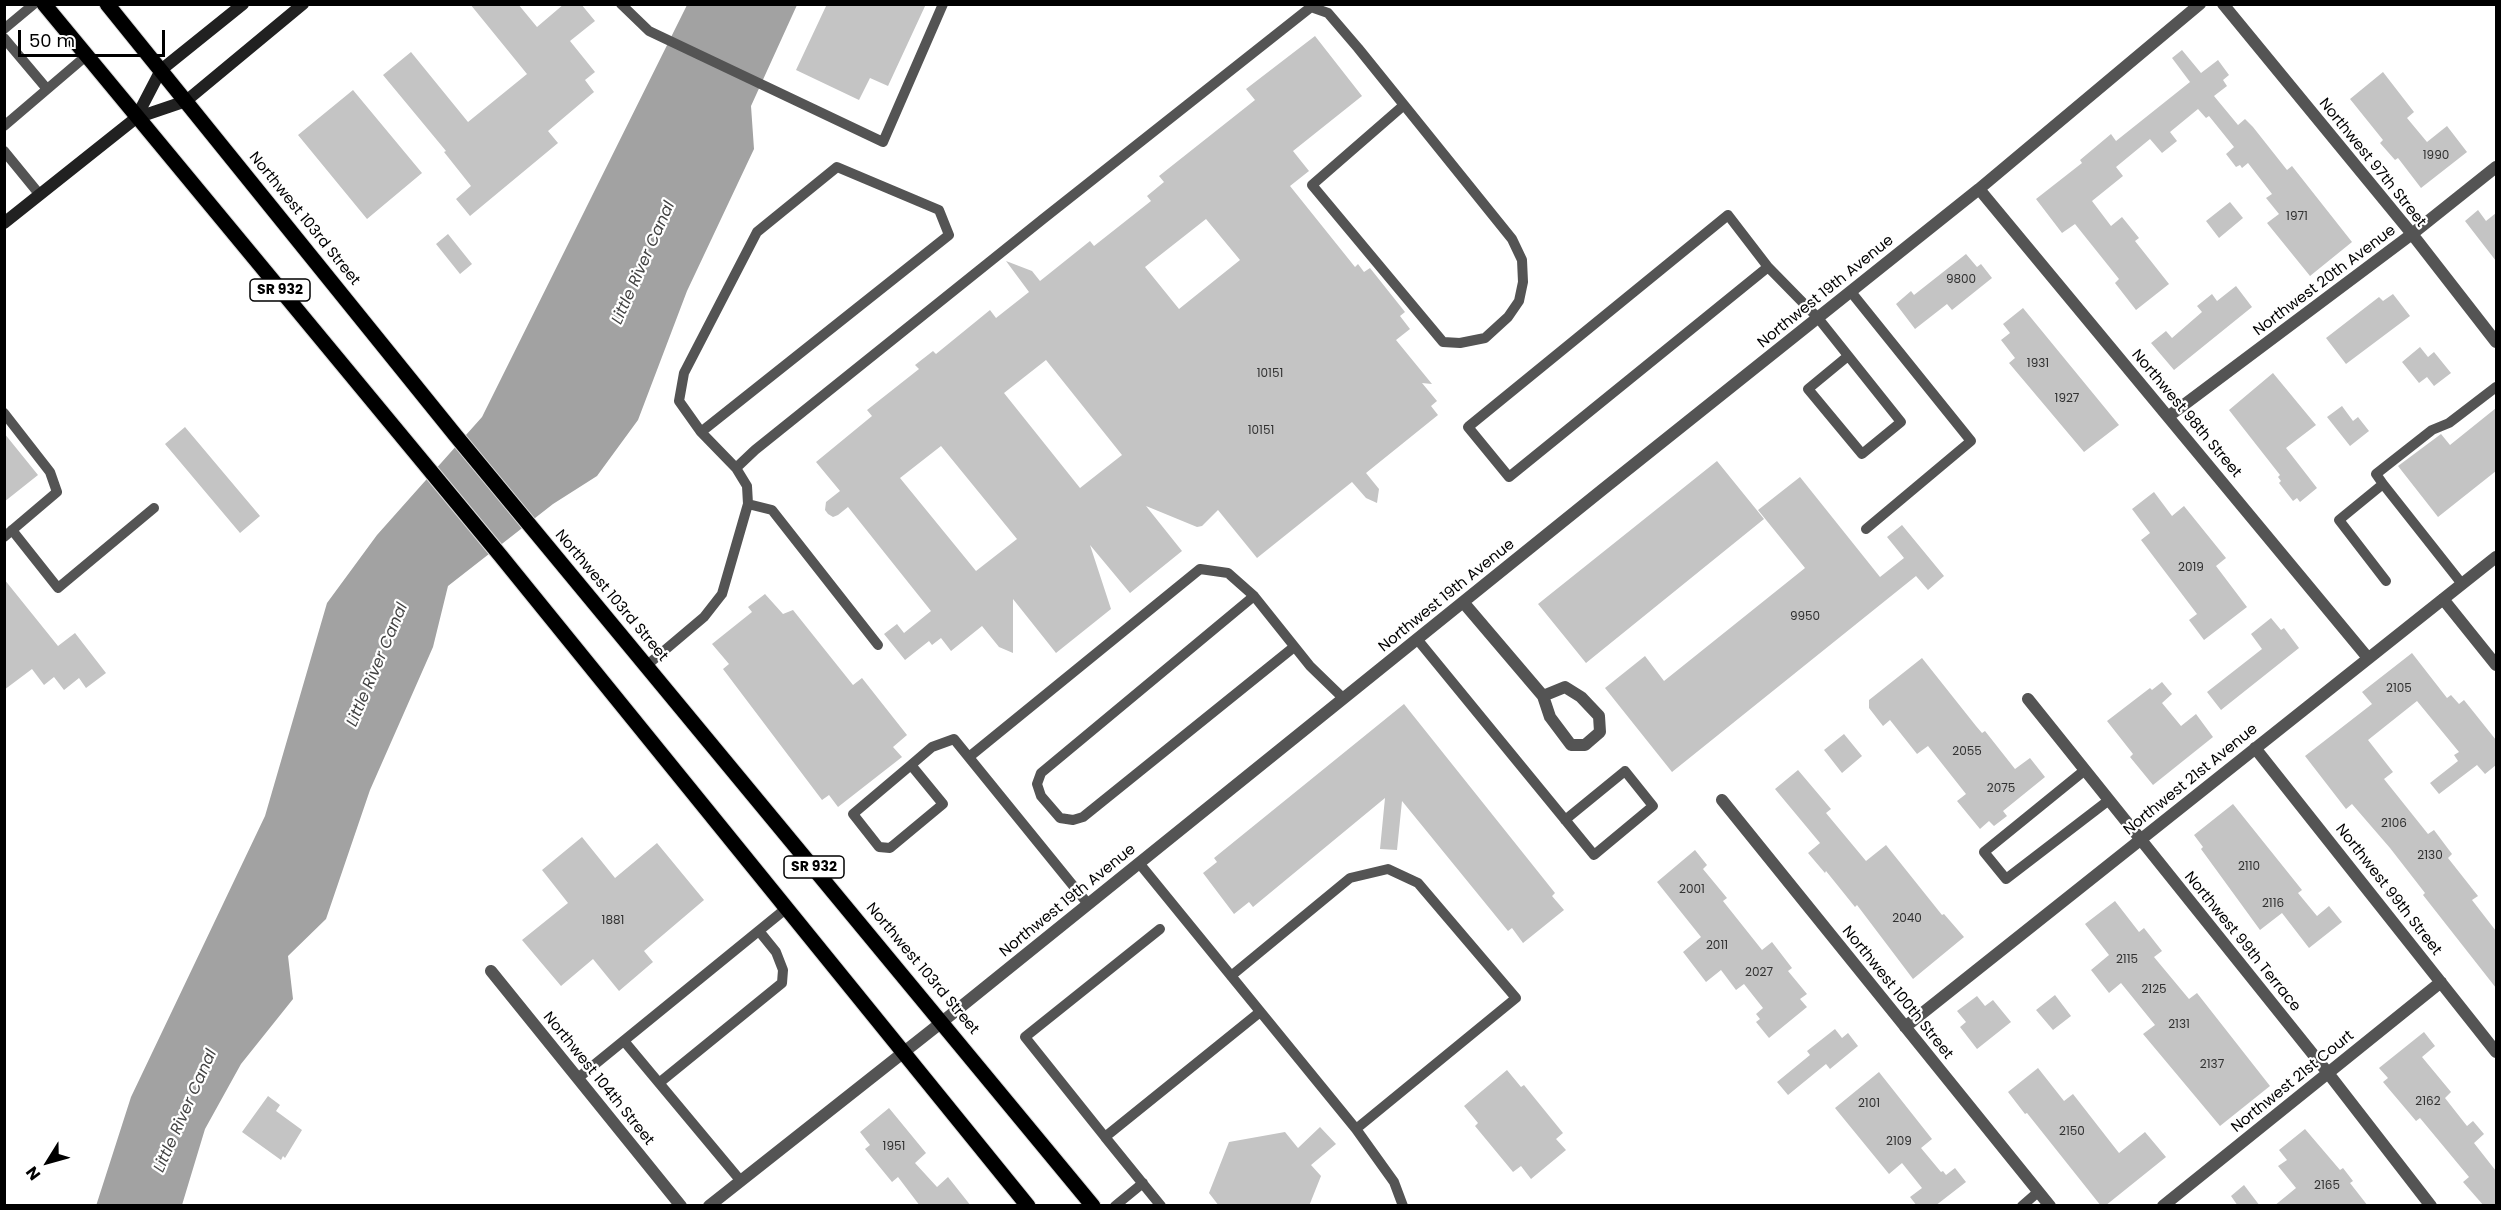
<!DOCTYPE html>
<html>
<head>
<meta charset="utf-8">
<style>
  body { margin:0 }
  #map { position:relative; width:2501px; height:1210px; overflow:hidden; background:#fff; font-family:Poppins,sans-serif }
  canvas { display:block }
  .frame { position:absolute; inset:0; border:6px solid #000; pointer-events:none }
  .north { position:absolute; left:18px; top:1132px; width:60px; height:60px; -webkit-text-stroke:4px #fff; paint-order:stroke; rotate:233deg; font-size:16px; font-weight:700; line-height:24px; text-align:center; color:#000 }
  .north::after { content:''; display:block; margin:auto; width:21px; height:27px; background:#000; clip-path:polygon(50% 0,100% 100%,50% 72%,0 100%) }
  .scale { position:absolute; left:18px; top:30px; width:147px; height:27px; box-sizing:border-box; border:3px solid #000; border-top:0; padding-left:8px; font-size:18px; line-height:21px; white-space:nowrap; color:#000; -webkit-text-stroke:4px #fff; paint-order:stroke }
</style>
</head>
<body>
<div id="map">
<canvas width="2501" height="1210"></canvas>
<div class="frame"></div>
<div class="north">N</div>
<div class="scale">50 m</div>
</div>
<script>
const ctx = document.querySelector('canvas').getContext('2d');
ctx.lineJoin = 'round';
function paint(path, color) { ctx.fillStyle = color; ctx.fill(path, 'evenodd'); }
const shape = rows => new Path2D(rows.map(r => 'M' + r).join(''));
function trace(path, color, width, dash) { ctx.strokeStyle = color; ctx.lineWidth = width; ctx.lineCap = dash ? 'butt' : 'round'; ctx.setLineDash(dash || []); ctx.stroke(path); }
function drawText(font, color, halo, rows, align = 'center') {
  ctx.font = font + ' Poppins,sans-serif'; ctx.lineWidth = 4.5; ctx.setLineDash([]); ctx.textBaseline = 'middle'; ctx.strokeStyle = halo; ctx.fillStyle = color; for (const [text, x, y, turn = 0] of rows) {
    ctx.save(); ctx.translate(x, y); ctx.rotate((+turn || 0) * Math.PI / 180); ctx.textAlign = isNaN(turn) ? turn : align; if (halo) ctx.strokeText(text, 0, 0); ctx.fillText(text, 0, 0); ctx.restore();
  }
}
paint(shape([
  [687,5,797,5,751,106,754,149,687,291,638,420,597,476,553,504,448,586,433,647,370,790,326,919,288,956,293,999,241,1064,205,1129,182,1205,96,1206,131,1097,265,816,327,603,377,535,482,417]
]), '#a2a2a2');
paint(shape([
  [470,4,518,4,537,27,564,4,581,4,595,21,570,41,595,72,585,80,594,92,548,131,558,143,470,216,456,199,471,186,444,152,446,151,383,75,411,52,468,122,527,74],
  [827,4,926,4,888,86,870,78,859,100,796,70],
  [1315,36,1362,96,1293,151,1309,171,1290,186,1355,267,1358,264,1364,272,1370,268,1405,312,1400,316,1410,329,1396,340,1432,384,1422,383,1437,401,1431,406,1438,415,1366,473,1379,489,1377,503,1366,498,1352,482,1257,558,1218,510,1202,526,1197,527,1146,506,1182,551,1130,593,1090,545,1111,609,1056,653,1013,599,1013,653,999,647,982,626,951,651,941,638,932,645,929,641,905,660,884,634,897,624,904,633,931,611,848,507,838,515,833,517,828,514,825,510,826,502,840,491,816,462,872,416,867,410,919,369,915,365,933,351,936,354,990,310,996,318,1029,292,1006,261,1032,271,1040,281,1090,241,1094,246,1151,201,1147,196,1164,182,1159,176,1255,100,1246,89],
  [1206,219,1240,260,1179,309,1145,267],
  [1046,360,1122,455,1080,488,1004,393],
  [941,446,1017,539,976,571,900,478],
  [2182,50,2201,73,2218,60,2229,75,2223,80,2227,86,2214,96,2238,125,2245,119,2253,127,2287,170,2292,166,2352,242,2310,276,2267,223,2279,214,2266,198,2272,194,2248,163,2242,168,2240,165,2236,167,2226,154,2234,147,2209,116,2206,118,2198,109,2170,132,2177,141,2162,153,2150,139,2116,167,2123,176,2092,201,2111,226,2122,217,2139,238,2135,241,2169,284,2136,310,2115,283,2119,279,2075,224,2062,233,2036,199,2082,163,2080,160,2111,134,2116,141,2190,82,2172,58],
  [2383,72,2414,112,2407,118,2427,142,2447,126,2467,152,2421,188,2398,158,2395,160,2380,143,2383,140,2350,99],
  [353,90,422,173,367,219,298,135],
  [2230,202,2243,218,2219,238,2206,221],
  [2478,210,2486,221,2496,213,2496,261,2465,221],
  [448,234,472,264,460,274,436,244],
  [1966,254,1977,267,1981,264,1992,278,1952,310,1947,304,1915,329,1896,304,1911,291,1914,295],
  [2236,286,2252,307,2174,370,2151,343,2166,331,2172,338,2202,312,2197,306,2212,294,2217,301],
  [2393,294,2410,316,2346,364,2326,338,2379,297,2383,301],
  [2023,308,2119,425,2084,452,2009,363,2015,358,2001,340,2010,333,2003,324],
  [2420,347,2428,357,2434,352,2451,373,2434,386,2427,377,2419,383,2402,362],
  [2273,373,2316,425,2286,448,2317,488,2300,502,2297,498,2293,501,2279,483,2281,481,2278,477,2280,475,2229,410],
  [2342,406,2353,421,2358,417,2369,431,2350,446,2327,417],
  [2496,408,2496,471,2438,517,2398,466,2441,434,2450,445],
  [185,427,260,516,240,533,165,444],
  [4,433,38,475,4,502],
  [1717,461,1764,519,1586,663,1538,604],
  [1800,477,1880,577,1904,558,1887,537,1902,525,1944,576,1928,590,1916,576,1672,772,1605,688,1645,656,1664,681,1805,568,1758,510],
  [2154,492,2172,516,2184,506,2226,558,2216,566,2247,607,2204,640,2189,620,2197,614,2141,540,2150,533,2132,509],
  [4,579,58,646,75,633,106,673,86,688,79,678,64,690,54,677,44,685,32,669,4,690],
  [765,594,783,614,793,610,853,685,862,678,907,735,893,747,902,757,838,807,829,795,822,800,723,669,729,664,712,644,752,612,748,607],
  [2271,618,2281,630,2284,628,2299,648,2221,710,2207,692,2262,649,2251,634],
  [2412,653,2447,698,2451,695,2459,704,2464,700,2496,740,2496,765,2485,774,2477,765,2439,794,2430,783,2458,761,2454,755,2459,752,2417,701,2368,740,2393,772,2384,779,2428,834,2434,830,2452,854,2448,858,2478,896,2472,900,2496,931,2496,988,2423,895,2425,893,2390,848,2352,804,2346,809,2305,756,2372,704,2362,692],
  [1922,658,1976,726,1982,733,1985,731,2015,769,2030,758,2045,777,2003,811,2007,816,1994,826,1989,821,1980,829,1957,801,1966,794,1928,746,1917,754,1890,720,1883,726,1869,708,1869,700],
  [2162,682,2172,694,2162,703,2181,726,2196,714,2213,737,2153,785,2130,757,2133,754,2107,721,2150,688,2152,690],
  [1404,704,1555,893,1552,896,1564,910,1523,943,1512,928,1508,931,1402,801,1397,850,1380,849,1385,798,1253,907,1249,902,1234,914,1203,873,1217,862,1214,858],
  [1844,734,1862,756,1842,773,1824,750],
  [1798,770,1831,809,1826,813,1866,861,1886,845,1942,915,1944,914,1964,937,1913,979,1857,905,1855,907,1826,871,1825,873,1808,853,1820,843,1775,789],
  [2233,804,2302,890,2298,893,2317,916,2329,906,2342,922,2309,948,2282,913,2260,930,2201,849,2203,847,2194,835],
  [582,837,615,878,657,843,704,900,644,951,653,962,619,991,593,959,561,986,522,940,568,903,542,870],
  [1695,850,1707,865,1703,869,1727,898,1723,901,1762,950,1772,942,1792,968,1788,971,1807,994,1800,999,1807,1007,1769,1038,1756,1022,1760,1019,1756,1014,1763,1008,1744,984,1736,990,1721,970,1706,982,1683,952,1701,937,1657,882],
  [2115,901,2139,932,2144,928,2162,951,2154,957,2189,999,2197,993,2270,1086,2220,1126,2143,1034,2155,1025,2121,983,2109,993,2091,970,2109,955,2085,924],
  [2055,995,2071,1016,2053,1030,2036,1010],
  [1977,996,1985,1006,1993,1000,2011,1022,1977,1049,1960,1027,1966,1022,1957,1011],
  [1835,1029,1842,1038,1848,1033,1858,1046,1830,1069,1826,1064,1788,1095,1777,1082,1810,1055,1807,1051],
  [2424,1032,2435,1046,2422,1057,2451,1092,2445,1098,2467,1126,2473,1121,2484,1134,2474,1143,2496,1171,2496,1206,2484,1206,2463,1182,2469,1177,2420,1118,2416,1121,2383,1082,2388,1078,2379,1068],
  [2038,1068,2064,1101,2073,1094,2119,1153,2145,1132,2166,1157,2105,1206,2101,1206,2027,1113,2025,1114,2008,1092],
  [1507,1070,1521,1087,1524,1085,1563,1133,1556,1139,1566,1150,1531,1179,1521,1166,1513,1172,1475,1126,1478,1123,1464,1106],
  [1879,1072,1932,1139,1921,1148,1941,1172,1943,1171,1946,1175,1955,1168,1966,1182,1935,1206,1917,1206,1910,1197,1922,1188,1902,1163,1889,1174,1835,1108],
  [268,1096,280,1105,276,1111,302,1130,285,1158,283,1156,281,1160,242,1132],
  [889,1108,926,1153,915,1163,937,1187,948,1177,971,1206,920,1206,898,1177,892,1182,865,1149,870,1145,860,1132],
  [1320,1127,1336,1144,1311,1165,1321,1176,1309,1206,1219,1206,1209,1193,1229,1142,1285,1132,1298,1148],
  [2305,1129,2340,1170,2343,1168,2353,1181,2350,1183,2368,1206,2274,1206,2296,1188,2278,1166,2287,1160,2279,1150],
  [2244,1185,2260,1206,2238,1206,2231,1196]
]), '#c4c4c4');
const primary = shape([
  [44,4,500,555,1028,1206],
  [107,4,456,436,1093,1206]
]);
trace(primary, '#dbdbdb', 17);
trace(shape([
  [621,4,649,31,883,142,943,4],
  [4,29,34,4],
  [4,38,47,89],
  [4,126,86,56],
  [4,151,40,195],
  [1768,267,1509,477,1468,427,1728,215,1768,267,1818,318,1901,422,1862,454,1808,389,1848,356],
  [1851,292,1971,441,1866,529],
  [4,413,50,472,57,492,4,537],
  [701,432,949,235,939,210,837,167,757,232,684,373,679,401,701,432,736,468,747,486,748,504],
  [736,468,755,450,1043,219,1311,7,1328,13,1358,48,1404,105,1512,239,1522,260,1523,282,1519,301,1508,317,1485,338,1460,343,1443,342,1312,185,1404,105],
  [2383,484,2376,474,2432,430,2449,423,2496,387],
  [12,530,58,588,154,508],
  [2386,581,2339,520,2383,484,2462,584],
  [1254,596,1041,773,1037,784,1041,796,1060,818,1073,820,1083,817,1294,647],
  [1417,639,1594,855,1653,806,1625,771,1565,820],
  [646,666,704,617,722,594,748,504,772,510,878,645],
  [969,757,1200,569,1228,573,1254,596,1310,666,1343,698],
  [911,765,943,804,890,848,879,847,853,814,911,765,932,747,954,739,1088,904],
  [2085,770,1984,852,2006,879,2109,800],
  [1139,863,1356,1129,1394,1182,1403,1206],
  [1160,929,1025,1037,1105,1137,1260,1012],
  [1231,976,1350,878,1388,869,1418,883,1516,998,1356,1129],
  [624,1041,740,1180],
  [578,1078,788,907],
  [659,1083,782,983,783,970,776,952,759,931],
  [1105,1137,1161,1206],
  [1115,1206,1143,1183],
  [2022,1206,2038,1192]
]), '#545454', 10);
trace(shape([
  [2223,4,2412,234,2496,342],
  [1979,189,2368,658],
  [2169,416,2412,234,2496,167],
  [2443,599,2496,665],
  [1463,602,1543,696,1550,717,1571,745,1585,745,1600,732,1599,716,1581,697,1565,687,1543,696],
  [2028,699,2328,1073,2431,1206],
  [2255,748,2496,1052],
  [1722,800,2050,1206],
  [491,971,681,1206],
  [1905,1027,2496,557],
  [709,1206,942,1022,1602,490,1979,189,2200,4],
  [2163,1206,2441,982]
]), '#545454', 12);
trace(shape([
  [136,118,161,70,243,4],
  [4,223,136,118,186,101,303,4]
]), '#212121', 12);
trace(primary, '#000', 15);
drawText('12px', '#313131', null, [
  ["1990",2436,156],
  ["1971",2297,217],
  ["9800",1961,280],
  ["1931",2038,364],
  ["10151",1270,374],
  ["1927",2067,399],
  ["10151",1261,431],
  ["2019",2191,568],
  ["9950",1805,617],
  ["2105",2399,689],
  ["2055",1967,752],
  ["2075",2001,789],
  ["2106",2394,824],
  ["2130",2430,856],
  ["2110",2249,867],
  ["2001",1692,890],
  ["2116",2273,904],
  ["2040",1907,919],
  ["1881",613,921],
  ["2011",1717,946],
  ["2115",2127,960],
  ["2027",1759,973],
  ["2125",2154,990],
  ["2131",2179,1025],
  ["2137",2212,1065],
  ["2162",2428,1102],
  ["2101",1869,1104],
  ["2150",2072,1132],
  ["2109",1899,1142],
  ["1951",894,1147],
  ["2165",2327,1186]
]);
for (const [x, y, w] of [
  [280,290,60],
  [814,867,60]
]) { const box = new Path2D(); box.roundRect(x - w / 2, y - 11, w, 22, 4.5); ctx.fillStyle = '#fff'; ctx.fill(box); trace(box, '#000', 1.5); }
drawText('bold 14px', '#000', null, [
  ["SR 932",280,290],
  ["SR 932",814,867]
]);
drawText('15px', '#000', '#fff', [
  ["Northwest 97th Street",2372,163,51],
  ["Northwest 103rd Street",304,219,51],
  ["Northwest 20th Avenue",2325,281,-37],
  ["Northwest 19th Avenue",1826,292,-39],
  ["Northwest 98th Street",2186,414,50],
  ["Northwest 103rd Street",611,596,50],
  ["Northwest 19th Avenue",1447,596,-39],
  ["Northwest 21st Avenue",2191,780,-39],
  ["Northwest 99th Street",2388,890,52],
  ["Northwest 19th Avenue",1068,901,-39],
  ["Northwest 99th Terrace",2242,942,51],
  ["Northwest 103rd Street",922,969,50],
  ["Northwest 100th Street",1897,993,51],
  ["Northwest 104th Street",598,1079,51],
  ["Northwest 21st Court",2293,1082,-39]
]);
drawText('italic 16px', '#434343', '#fff', [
  ["Little River Canal",644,263,-66],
  ["Little River Canal",378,665,-67],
  ["Little River Canal",186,1111,-66]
]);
</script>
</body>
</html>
